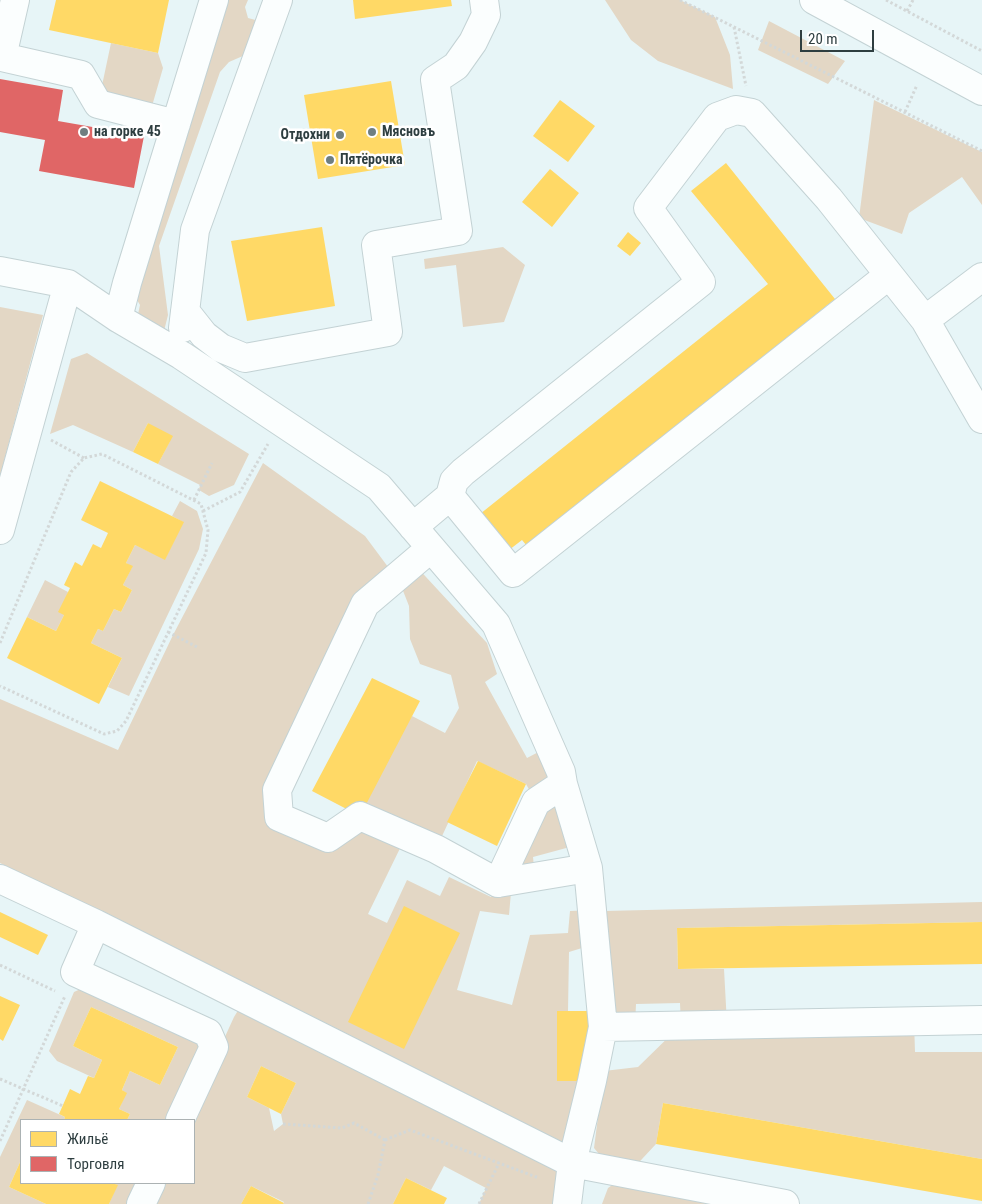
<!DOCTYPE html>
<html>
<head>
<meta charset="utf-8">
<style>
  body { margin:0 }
  #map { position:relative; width:982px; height:1204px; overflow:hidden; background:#e7f5f7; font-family:"Roboto Condensed",sans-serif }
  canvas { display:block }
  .legend { position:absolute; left:20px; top:1119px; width:175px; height:65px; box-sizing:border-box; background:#fff; border:1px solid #abb2b3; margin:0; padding:6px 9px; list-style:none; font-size:15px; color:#2e3e40 }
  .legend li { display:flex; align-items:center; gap:10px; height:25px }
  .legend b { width:25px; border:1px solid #abb2b3 }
  .scale { position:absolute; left:800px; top:30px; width:74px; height:22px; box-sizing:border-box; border:2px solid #2e3e40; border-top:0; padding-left:6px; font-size:15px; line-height:18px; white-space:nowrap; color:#2e3e40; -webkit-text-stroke:4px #fff; paint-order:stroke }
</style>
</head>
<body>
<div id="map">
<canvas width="982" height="1204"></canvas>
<ul class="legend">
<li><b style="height:14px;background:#ffd966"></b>Жильё</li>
<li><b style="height:14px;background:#e06666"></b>Торговля</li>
</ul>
<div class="scale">20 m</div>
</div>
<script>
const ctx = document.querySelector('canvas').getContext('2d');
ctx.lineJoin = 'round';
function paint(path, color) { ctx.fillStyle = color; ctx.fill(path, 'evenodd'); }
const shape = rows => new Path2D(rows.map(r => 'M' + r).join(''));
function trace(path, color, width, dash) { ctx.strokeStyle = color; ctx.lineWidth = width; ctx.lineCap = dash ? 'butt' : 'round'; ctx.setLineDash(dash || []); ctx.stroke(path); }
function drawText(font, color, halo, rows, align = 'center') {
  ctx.font = font + ' "Roboto Condensed",sans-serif'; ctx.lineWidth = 5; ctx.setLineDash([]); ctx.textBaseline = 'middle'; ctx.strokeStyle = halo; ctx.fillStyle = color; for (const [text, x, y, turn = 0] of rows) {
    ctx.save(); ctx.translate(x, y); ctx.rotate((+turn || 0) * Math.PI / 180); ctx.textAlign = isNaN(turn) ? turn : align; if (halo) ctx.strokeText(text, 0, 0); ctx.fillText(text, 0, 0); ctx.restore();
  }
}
paint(shape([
  [222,0,248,0,245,7,248,18,263,22,252,52,229,62,220,72,159,246,168,315,161,343,135,328,140,305,127,283],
  [605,0,680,0,715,17,730,55,733,89,658,61,631,40],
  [769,21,845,61,828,84,758,50],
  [111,43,158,53,163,68,152,106,100,95],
  [874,100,982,152,982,205,962,177,909,213,902,234,859,218],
  [503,247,525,265,504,322,463,327,456,265,425,269,424,259],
  [0,307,43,315,0,476],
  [87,353,249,454,234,485,209,496,199,490,200,485,158,464,170,441,148,423,133,452,73,425,50,434,71,359],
  [263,463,365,536,394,575,275,823,329,838,412,716,445,733,459,708,451,675,420,664,410,639,409,606,398,578,414,564,487,643,497,674,485,682,527,758,550,746,581,844,533,857,535,877,512,881,509,915,480,911,457,990,512,1005,530,935,568,933,570,911,592,910,595,944,569,952,568,1011,557,1011,557,1081,592,1081,567,1204,479,1204,486,1188,444,1166,431,1190,406,1178,393,1204,283,1204,284,1202,251,1186,241,1204,150,1204,159,1183,194,1183,194,1120,187,1120,234,1017,245,999,399,1076,398,1060,204,962,0,863,0,699,118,750,173,635],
  [477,761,526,784,536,802,491,897,449,877,440,896,407,880,387,923,368,914,406,836,436,849],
  [261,1066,296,1083,281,1114,283,1124,274,1131,269,1108,247,1097],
  [180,501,197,511,203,529,199,549,129,696,108,687,122,658,91,643,98,629,103,631,114,609,121,612,132,590,123,585,132,567,126,563,135,545,165,559,183,522,172,516],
  [45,580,68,592,64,615,56,631,27,617],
  [982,902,982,922,677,928,678,969,724,969,727,1024,914,1021,915,1052,982,1052,982,1159,663,1103,656,1144,629,1173,785,1204,602,1204,608,1188,628,1174,615,1173,594,1148,604,1071,638,1067,681,1025,680,1003,636,1004,635,1026,615,1027,605,911],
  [87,986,195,1038,204,1051,171,1120,127,1120,130,1114,119,1109,126,1093,122,1090,130,1071,160,1085,178,1047,91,1007,73,1046,102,1060,94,1078,57,1061,49,1051,74,992],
  [27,1100,65,1117,64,1120,21,1120,21,1160,9,1187,46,1204,0,1204,0,1157],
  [112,1183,140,1183,130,1204,109,1204,117,1185]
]), '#e3d7c5');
paint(shape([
  [56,0,169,0,158,53,49,30],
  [353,0,451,0,452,6,355,19],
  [391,81,405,165,318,179,304,95],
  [560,100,595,126,568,162,533,136],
  [726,163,835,299,527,546,522,540,509,550,480,514,768,284,691,191],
  [550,169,579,193,552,227,522,202],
  [322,227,335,306,247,321,231,241],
  [628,232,641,243,630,256,617,246],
  [148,423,173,436,158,464,133,452],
  [100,481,184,522,165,560,135,545,126,563,133,566,123,585,132,590,121,612,114,609,103,631,98,629,91,643,122,658,99,704,7,658,27,617,56,631,64,615,58,612,70,588,64,585,75,562,82,566,93,544,101,548,108,533,81,520],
  [372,678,420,701,360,816,312,791],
  [478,761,526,784,497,846,447,822],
  [404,906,460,933,404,1049,348,1022],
  [0,912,48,935,38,955,0,937],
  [982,922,982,964,678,969,677,928],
  [0,996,20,1005,3,1041,0,1039],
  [91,1007,178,1047,160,1085,130,1071,122,1090,127,1093,119,1109,130,1114,127,1120,64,1120,65,1117,59,1114,70,1089,80,1094,88,1076,94,1078,102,1060,73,1046],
  [557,1011,592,1011,592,1081,557,1081],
  [261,1066,296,1083,281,1114,247,1097],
  [663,1103,982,1159,982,1201,656,1144],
  [21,1160,21,1183,112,1183,118,1185,109,1204,46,1204,9,1187],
  [406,1178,447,1198,444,1204,393,1204],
  [251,1186,284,1203,283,1204,241,1204]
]), '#ffd966');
paint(shape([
  [0,79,63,90,58,121,144,136,134,188,39,171,45,140,0,132]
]), '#e06666');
const minor = shape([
  [15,0,2,57,81,75,98,104,176,124],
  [814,0,982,91],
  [0,271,68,284,118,318,181,355,379,487,496,624,561,772,563,784,588,868,603,1027,592,1081,572,1163,567,1204],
  [185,311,204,335,221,348,245,358,388,332,376,245,458,231,435,80,456,66,473,42,486,15,484,0],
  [118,318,127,283,214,0],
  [925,320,982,277],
  [183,328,195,230,278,0],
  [450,496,513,573,889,275],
  [413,527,450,496,454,481,463,472,701,282,648,208,717,117,736,110,752,113,829,199,925,320,982,419],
  [0,530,68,284],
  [431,548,365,604,277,790,279,817,328,838,360,816,436,849,498,883,588,868],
  [0,879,96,924,572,1163,785,1204],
  [498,883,536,802,563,784],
  [96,924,75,972,208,1033,214,1047,180,1120],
  [603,1027,982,1020],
  [141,1204,151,1183]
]);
trace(minor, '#c3d2d4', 30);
trace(shape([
  [680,0,982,151],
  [886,0,982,51],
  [907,11,913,0],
  [734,27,746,86],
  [905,112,917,85],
  [51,440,84,458],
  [194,500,212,463],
  [203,511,240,492,268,444],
  [168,632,199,648],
  [0,643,71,472,84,458,102,454,201,504,208,530,206,553,126,721,117,731,104,734,0,686],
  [0,965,55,991],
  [0,1079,63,1106],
  [283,1124,342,1128,354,1123,385,1140],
  [385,1140,410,1130,539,1178],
  [0,1141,65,996],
  [368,1204,378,1175,385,1140],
  [479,1204,499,1163]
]), '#d3d8d8', 3, [2.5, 2.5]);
trace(minor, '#fbfefe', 28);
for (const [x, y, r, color] of [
  [84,132,5,"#6f7e80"],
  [372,132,5,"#6f7e80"],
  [340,135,5,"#6f7e80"],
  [330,160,5,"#6f7e80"]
]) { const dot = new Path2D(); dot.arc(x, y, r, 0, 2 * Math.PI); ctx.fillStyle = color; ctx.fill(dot); trace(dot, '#fff', 2); }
drawText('bold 14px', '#2e3e40', '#fff', [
  ["на горке 45",94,132],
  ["Мясновъ",382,132],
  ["Отдохни",330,135,"right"],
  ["Пятёрочка",340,160]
], 'left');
</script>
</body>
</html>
